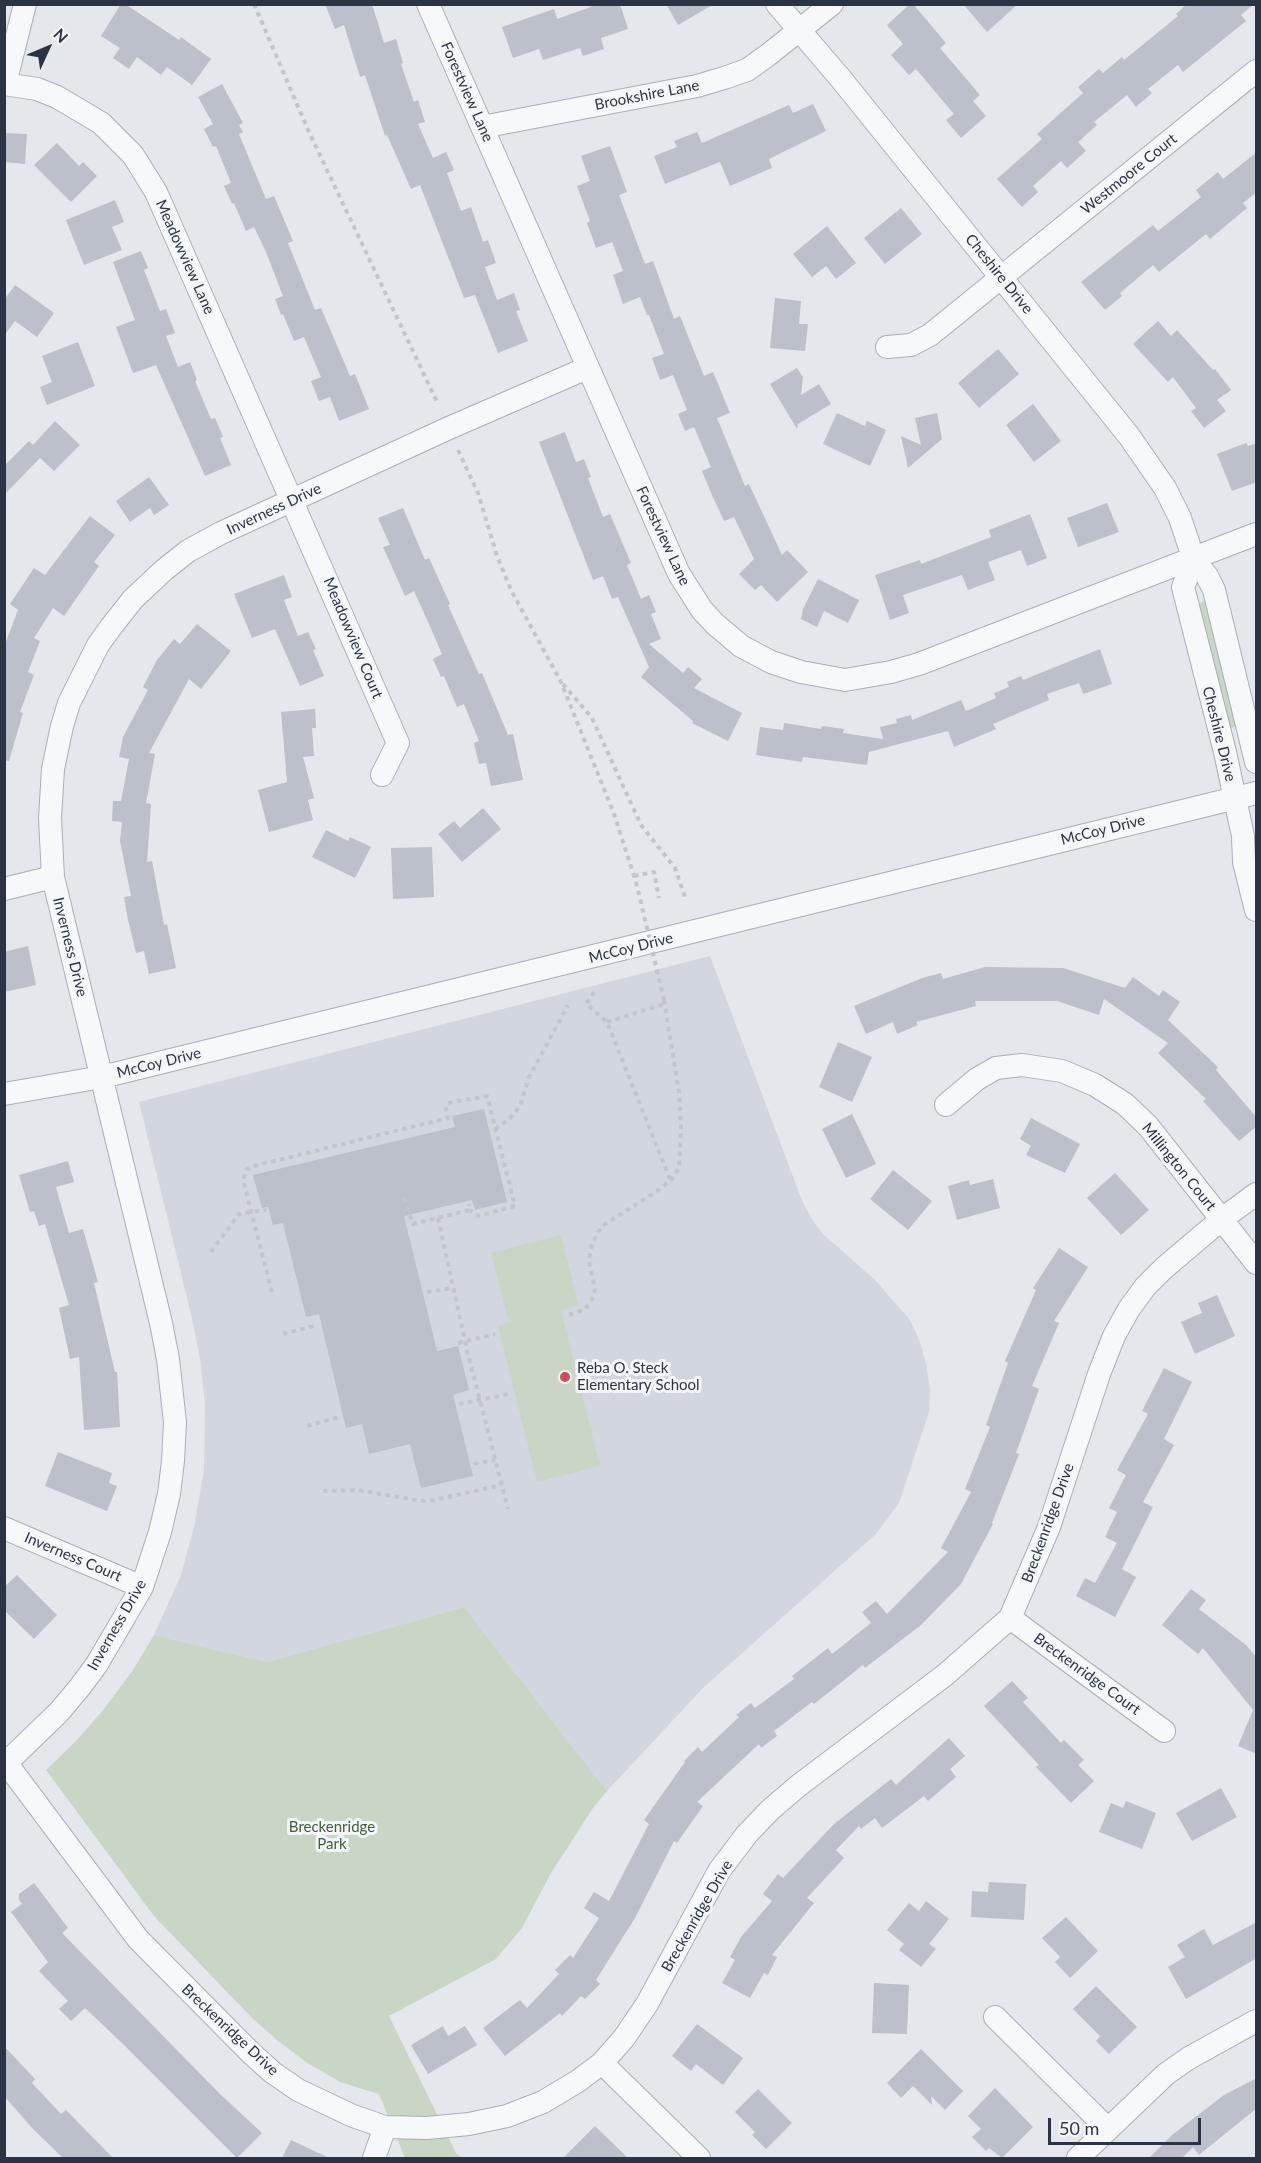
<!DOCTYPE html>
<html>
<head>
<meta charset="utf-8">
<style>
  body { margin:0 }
  #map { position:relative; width:1261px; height:2163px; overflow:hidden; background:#e4e7ec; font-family:Lato,sans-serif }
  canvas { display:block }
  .frame { position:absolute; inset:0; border:6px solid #2b3445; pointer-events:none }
  .north { position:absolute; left:18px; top:18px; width:60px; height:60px; -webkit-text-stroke:4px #f4f6f9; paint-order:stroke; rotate:46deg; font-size:16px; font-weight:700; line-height:24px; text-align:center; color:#2b3445 }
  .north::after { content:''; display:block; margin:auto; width:21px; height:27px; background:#2b3445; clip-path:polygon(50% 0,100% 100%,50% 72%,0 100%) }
  .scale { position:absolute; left:1048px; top:2118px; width:153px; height:27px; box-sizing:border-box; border:3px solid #2b3445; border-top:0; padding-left:8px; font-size:18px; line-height:21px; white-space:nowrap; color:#2b3445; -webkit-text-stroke:4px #f4f6f9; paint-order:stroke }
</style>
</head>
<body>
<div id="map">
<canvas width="1261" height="2163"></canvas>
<div class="frame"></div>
<div class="north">N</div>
<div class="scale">50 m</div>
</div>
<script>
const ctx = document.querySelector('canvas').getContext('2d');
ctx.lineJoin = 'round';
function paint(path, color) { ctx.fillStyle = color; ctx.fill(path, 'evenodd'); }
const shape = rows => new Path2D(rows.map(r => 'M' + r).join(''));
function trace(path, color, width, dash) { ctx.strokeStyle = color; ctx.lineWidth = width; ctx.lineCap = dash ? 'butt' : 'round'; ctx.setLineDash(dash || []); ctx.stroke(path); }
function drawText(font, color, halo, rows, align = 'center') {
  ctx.font = font + ' Lato,sans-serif'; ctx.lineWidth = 6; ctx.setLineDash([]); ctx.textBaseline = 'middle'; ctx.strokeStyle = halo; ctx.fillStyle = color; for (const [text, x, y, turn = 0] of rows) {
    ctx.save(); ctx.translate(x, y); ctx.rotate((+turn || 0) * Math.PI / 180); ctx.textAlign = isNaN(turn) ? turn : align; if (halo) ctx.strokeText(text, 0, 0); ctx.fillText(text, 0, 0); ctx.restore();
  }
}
paint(shape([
  [710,956,803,1203,815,1224,823,1234,875,1280,910,1320,920,1342,926,1364,930,1389,929,1412,899,1503,876,1534,704,1687,607,1791,464,1607,267,1662,154,1635,181,1575,194,1527,204,1470,205,1404,200,1358,191,1314,139,1102]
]), '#d2d6de');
paint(shape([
  [1203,601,1207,602,1236,726,1232,728,1228,726,1198,605],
  [561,1235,579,1305,561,1310,600,1466,537,1482,498,1326,509,1322,491,1253],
  [464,1607,607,1791,593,1808,551,1873,522,1928,496,1959,389,2016,456,2153,462,2158,405,2158,379,2094,340,2082,306,2062,277,2040,252,2018,154,1916,46,1770,76,1741,104,1709,133,1670,154,1635,267,1662]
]), '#c9d6c5');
paint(shape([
  [121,4,125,4,179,40,181,37,211,59,192,85,167,67,161,75,137,57,129,69,113,58,120,48,101,36],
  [325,4,372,4,384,43,396,39,403,63,401,64,414,102,418,100,425,122,418,124,433,158,446,152,454,170,447,173,461,211,471,207,483,242,488,240,496,263,485,267,497,300,514,293,520,310,516,311,528,341,498,353,475,295,464,298,420,185,411,189,387,135,385,136,365,75,360,77,344,25,335,29],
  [599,4,620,4,628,29,601,38,604,49,583,56,580,48,543,60,539,49,513,58,502,27,554,9,557,19],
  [666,4,714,4,678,25],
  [910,4,913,4,946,43,940,48,980,95,973,101,986,116,961,138,946,120,954,114,916,69,909,75,891,55,903,44,887,25],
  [963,4,1018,4,987,32],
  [1187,4,1254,4,1241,15,1246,21,1183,72,1178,65,1148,89,1152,93,1136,107,1127,95,1094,122,1097,125,1078,142,1086,151,1067,168,1061,161,1033,186,1038,192,1022,207,997,179,1042,139,1037,134,1083,93,1078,87,1099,69,1103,73,1122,57,1124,60,1178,16,1176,14],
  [222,84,243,123,239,125,243,132,239,134,266,199,274,196,293,241,288,243,315,310,321,308,350,376,355,374,369,409,339,421,330,397,319,401,311,381,321,377,304,337,294,341,283,314,281,315,275,299,283,296,266,252,254,227,246,231,234,203,232,204,224,186,231,183,216,146,213,147,204,129,213,124,198,97],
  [813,104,826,131,769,159,772,168,730,186,720,162,665,184,654,156,677,147,674,141,697,132,702,143,789,105,793,113],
  [4,133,27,134,25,164,4,162],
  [57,143,79,166,83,162,97,176,71,202,34,165],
  [610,146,627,192,619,195,645,264,653,261,674,319,680,316,704,376,713,372,730,413,717,418,745,486,749,484,782,555,787,550,808,572,777,602,761,585,755,590,739,574,754,559,734,517,724,521,712,495,702,471,711,467,694,427,685,431,678,414,687,410,673,375,660,380,652,358,664,354,649,315,647,315,640,297,623,304,613,275,623,271,612,242,596,248,587,223,590,221,577,186,590,181,581,156],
  [1257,152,1257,192,1243,203,1247,208,1210,239,1206,234,1159,272,1153,265,1120,293,1122,296,1105,310,1081,282,1153,225,1158,231,1201,197,1196,190,1218,172,1223,179],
  [115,200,124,222,112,227,122,250,84,265,66,220],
  [901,208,922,234,885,264,864,238],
  [827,226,856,263,836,279,826,266,812,277,793,254],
  [141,251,148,268,144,270,160,311,166,309,175,333,166,336,178,367,190,362,197,380,195,381,211,419,215,418,223,437,220,438,231,465,205,476,156,365,133,373,116,327,135,320,113,262],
  [15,285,54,313,37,337,15,321,4,336,4,300],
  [775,298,801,301,799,324,808,324,805,351,770,348],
  [1158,321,1171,336,1177,330,1213,370,1215,369,1231,390,1217,400,1226,411,1204,428,1191,411,1196,408,1173,377,1168,382,1133,344],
  [78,342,95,386,47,405,40,387,52,382,42,356],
  [998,349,1019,374,979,408,958,383],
  [797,368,803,377,801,395,819,384,831,404,798,424,797,429,770,384],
  [1033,404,1061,441,1034,462,1006,425],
  [837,413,865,426,867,421,886,430,870,466,823,444],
  [937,413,942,439,908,468,901,436,921,445,915,418],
  [55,421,80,445,54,471,40,458,4,495,4,466,29,441,33,445],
  [565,432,576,462,584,459,591,477,588,478,603,517,610,514,631,563,627,565,641,599,649,595,656,612,651,614,661,639,649,644,683,673,688,667,702,679,694,688,742,713,728,741,692,723,693,721,641,677,649,667,618,597,612,599,603,576,593,580,539,442],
  [1246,443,1248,446,1257,443,1257,482,1232,491,1217,454],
  [149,477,169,505,154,515,150,508,130,522,116,501],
  [1107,503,1119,532,1078,547,1067,518],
  [403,508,425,560,429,558,450,604,448,605,479,674,482,673,508,735,513,734,523,780,491,786,486,763,479,764,474,743,479,741,464,704,457,707,444,676,441,677,433,659,442,654,429,624,414,591,405,596,383,547,390,545,378,518],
  [1030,514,1047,558,1027,566,1021,550,988,562,995,580,968,590,962,575,903,595,909,613,890,620,875,575,920,560,921,564,991,537,989,530],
  [90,516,115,535,94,562,99,566,64,616,53,608,34,638,40,641,28,672,34,675,20,712,23,713,9,761,4,760,4,647,18,610,10,604,34,568,45,575],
  [284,575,292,597,284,600,298,636,308,632,316,649,313,650,324,676,300,686,275,629,252,638,234,594],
  [818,579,859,600,848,623,824,611,817,627,801,619,803,609],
  [197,624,231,651,201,689,189,679,149,753,155,754,146,803,151,804,147,862,152,861,164,925,167,924,176,968,149,974,144,951,136,953,128,920,124,897,131,896,120,841,122,822,112,821,113,801,121,801,129,759,119,757,123,737,148,690,143,687,157,660,174,639,180,644],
  [1100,649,1112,684,1083,694,1079,683,1047,694,1049,700,993,724,996,729,954,747,948,731,869,752,867,765,803,757,802,762,756,755,760,727,783,730,784,723,821,729,822,726,844,729,843,733,883,739,880,727,897,723,896,719,911,715,912,720,961,700,966,711,996,698,994,693,1009,687,1007,682,1021,676,1023,680],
  [315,709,316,728,312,728,314,756,303,757,314,798,308,800,313,820,269,832,258,790,287,782,281,712],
  [483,808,501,829,462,862,438,834,454,821,460,828],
  [326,830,348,841,350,837,371,847,355,878,312,857],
  [432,847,434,897,393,899,391,848],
  [28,946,36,985,4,992,4,952],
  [985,967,1063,968,1125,988,1133,977,1159,996,1163,990,1180,1002,1168,1020,1218,1067,1216,1070,1257,1118,1257,1126,1239,1141,1203,1101,1206,1099,1158,1053,1168,1043,1104,999,1099,1015,1057,1001,975,1001,976,1006,916,1022,918,1025,897,1034,893,1022,866,1034,854,1006,922,978,941,973,943,979],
  [838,1042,872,1057,852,1102,819,1087],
  [484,1109,507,1202,475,1210,472,1200,404,1216,437,1351,458,1346,469,1390,453,1395,473,1476,421,1488,410,1444,369,1454,362,1424,346,1428,319,1314,306,1317,283,1223,273,1225,268,1207,262,1208,253,1175,455,1127,452,1116],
  [852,1114,876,1164,846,1178,822,1129],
  [1031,1118,1080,1144,1065,1173,1026,1155,1031,1146,1020,1139],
  [68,1161,74,1182,56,1187,69,1233,83,1229,98,1282,94,1283,115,1372,117,1372,120,1427,84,1430,79,1357,70,1359,59,1308,69,1305,45,1224,39,1226,34,1211,30,1212,19,1175],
  [893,1170,932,1201,908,1230,870,1199],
  [1115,1173,1149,1210,1121,1235,1087,1198],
  [993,1179,1000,1208,957,1220,948,1186,969,1180,970,1185],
  [1059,1248,1088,1267,1054,1321,1059,1323,1032,1386,1039,1389,1016,1453,1019,1454,992,1523,993,1524,961,1584,921,1625,865,1668,863,1665,814,1704,812,1702,774,1731,777,1736,761,1748,759,1744,697,1802,703,1806,677,1843,674,1841,635,1918,596,1980,600,1984,585,1999,581,1996,562,2016,560,2013,505,2056,483,2028,520,2000,527,2008,559,1974,555,1970,570,1955,573,1958,599,1918,584,1908,594,1892,609,1901,649,1824,644,1820,685,1762,684,1761,698,1747,702,1752,739,1717,736,1715,751,1703,755,1708,794,1679,792,1676,828,1648,832,1654,871,1623,862,1612,876,1601,887,1614,948,1552,941,1548,971,1492,965,1489,990,1427,986,1425,1008,1363,1005,1361,1036,1290,1033,1288],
  [1217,1295,1235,1336,1195,1354,1181,1322,1202,1313,1198,1303],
  [1164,1368,1192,1382,1164,1439,1174,1445,1143,1502,1153,1507,1122,1569,1136,1577,1115,1617,1076,1596,1085,1578,1095,1583,1117,1543,1105,1537,1117,1512,1109,1508,1126,1475,1117,1470,1148,1414,1142,1411],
  [58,1452,112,1473,109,1483,117,1486,107,1511,45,1486],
  [17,1575,57,1615,34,1639,4,1610,4,1587],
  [1191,1589,1206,1600,1199,1609,1246,1645,1257,1658,1257,1754,1238,1746,1253,1710,1203,1648,1198,1654,1162,1625],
  [1012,1681,1028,1698,1023,1702,1061,1743,1064,1740,1084,1760,1078,1765,1094,1781,1071,1803,1036,1767,1039,1765,984,1706],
  [949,1738,965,1756,950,1769,956,1777,928,1801,924,1796,882,1828,875,1818,861,1829,859,1826,836,1850,844,1858,807,1898,814,1903,772,1955,777,1957,768,1975,764,1973,750,1998,722,1983,735,1960,730,1957,741,1937,772,1901,763,1894,778,1874,783,1878,834,1824,891,1779,896,1785],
  [1221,1788,1237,1817,1192,1841,1176,1813],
  [1126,1801,1156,1813,1142,1849,1099,1832,1111,1803,1123,1808],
  [989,1882,1026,1884,1024,1920,971,1917,972,1891,988,1892],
  [34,1883,68,1928,62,1933,220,2094,262,2133,237,2158,123,2044,85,2008,71,2021,59,2009,68,2001,39,1971,48,1962,11,1912,22,1904,19,1900,19,1894],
  [926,1901,949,1919,929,1944,936,1949,921,1967,899,1950,904,1944,887,1930,909,1903,919,1911],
  [1066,1917,1098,1951,1070,1978,1055,1962,1060,1957,1042,1938],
  [1257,1922,1257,1958,1186,1999,1168,1967,1185,1957,1177,1945,1204,1929,1213,1945],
  [874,1983,909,1985,907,2034,872,2033],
  [1096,1986,1137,2027,1109,2054,1096,2041,1100,2036,1073,2009],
  [697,2024,743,2058,723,2085,696,2064,691,2071,672,2056],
  [443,2026,448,2036,465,2026,477,2045,428,2074,411,2045],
  [4,2046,35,2079,32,2083,61,2114,66,2110,113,2158,63,2158,33,2129,4,2096],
  [921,2049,963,2091,945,2110,931,2096,932,2105,913,2086,901,2098,887,2083],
  [1257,2078,1257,2108,1199,2155,1193,2147,1182,2158,1149,2158,1172,2135,1224,2095],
  [995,2088,1033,2127,1002,2158,989,2148,986,2151,972,2137,981,2129,968,2116],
  [758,2089,792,2123,766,2149,752,2135,755,2132,735,2112],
  [595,2126,628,2158,563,2158],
  [291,2140,329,2158,282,2158]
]), '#bbc0ca');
const minor = shape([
  [428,4,679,574,702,610,715,624,741,646,771,662,801,672,845,680,891,672,919,664,1256,534],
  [777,4,841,79,1129,436,1165,488,1180,518,1194,560,1207,576,1214,590,1256,762],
  [4,84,37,89,57,97,101,123,133,155,156,192,398,743,382,775],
  [5,84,25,4],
  [482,127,697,86,724,78,747,70,768,55,832,4],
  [887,347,911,345,930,335,1256,71],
  [1194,560,1183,587,1225,752,1243,836,1244,862,1256,910],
  [4,889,53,877],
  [4,1094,102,1077,1256,793],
  [946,1105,977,1079,996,1068,1022,1065,1062,1071,1095,1085,1125,1104,1148,1126,1256,1263],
  [4,1528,142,1587],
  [1010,1618,1164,1731],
  [7,1764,138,1939,251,2053,272,2072,298,2090,353,2116,385,2127,427,2128,469,2124,507,2116,543,2102,578,2081,602,2063,624,2038,647,2004,719,1871,747,1834,770,1810,798,1786,945,1675,1010,1618,1049,1527,1099,1374,1114,1336,1129,1309,1145,1287,1164,1268,1222,1219,1256,1194],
  [4,1765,59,1712,80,1687,97,1664,142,1587,160,1532,169,1494,173,1461,175,1422,168,1359,161,1323,53,877,50,818,53,769,62,726,69,703,98,645,111,627,133,599,164,570,188,551,221,533,449,428,587,368],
  [995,2017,1108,2129],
  [602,2063,699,2158],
  [374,2158,385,2127],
  [1078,2158,1166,2074,1189,2058,1256,2021]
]);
trace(minor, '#a9aeb7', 24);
trace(shape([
  [254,4,309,132,438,404],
  [458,450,478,493,497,556,511,590,561,682,614,814,636,882],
  [563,684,592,718,641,825,675,868,685,897],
  [634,876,654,872,659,898],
  [594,992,586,1004,607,1022,670,1179],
  [607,1022,664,1004],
  [495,1129,508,1120,520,1106,529,1077,568,1005],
  [404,1198,413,1224,470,1210,469,1204],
  [438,1218,467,1350,508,1509],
  [211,1252,239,1214,266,1210],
  [272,1292,243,1180,246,1170,250,1167,448,1118,446,1108,448,1103,487,1096,515,1206,478,1216,470,1210],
  [427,1292,453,1288],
  [569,1315,583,1310,591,1303,595,1289,589,1261,592,1243,602,1226,656,1192,671,1180,679,1168,681,1129,679,1092,664,1000],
  [283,1334,314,1326],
  [458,1343,495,1334],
  [459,1404,509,1394],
  [307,1426,339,1417],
  [474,1464,495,1460],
  [323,1491,357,1490,422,1501,434,1500,502,1485]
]), '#c2c5cb', 4, [4.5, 4.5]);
trace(minor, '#f7f8fa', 22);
trace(shape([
  [636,882,664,1000]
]), '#c2c5cb', 4, [4.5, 4.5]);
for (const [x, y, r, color] of [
  [565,1377,6,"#d1495b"]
]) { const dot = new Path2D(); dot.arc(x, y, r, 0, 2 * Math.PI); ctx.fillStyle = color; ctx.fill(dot); trace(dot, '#f4f6f9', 2); }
drawText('15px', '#2b3445', '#f4f6f9', [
  ["Forestview Lane",467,92,66],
  ["Brookshire Lane",647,95,-11],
  ["Westmoore Court",1129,174,-39],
  ["Meadowview Lane",185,257,66],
  ["Cheshire Drive",999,274,51],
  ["Inverness Drive",274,509,-25],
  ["Forestview Lane",663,536,65],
  ["Meadowview Court",353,638,67],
  ["Cheshire Drive",1219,734,76],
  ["McCoy Drive",1103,830,-14],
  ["Inverness Drive",70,947,76],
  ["McCoy Drive",631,948,-14],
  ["McCoy Drive",159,1063,-14],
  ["Millington Court",1179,1167,51],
  ["Breckenridge Drive",1048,1523,-70],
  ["Inverness Court",73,1557,23],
  ["Inverness Drive",117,1625,-60],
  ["Breckenridge Court",1087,1674,36],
  ["Breckenridge Drive",697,1916,-60],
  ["Breckenridge Drive",230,2030,43]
]);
drawText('15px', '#2b3445', '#f4f6f9', [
  ["Reba O. Steck",577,1368],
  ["Elementary School",577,1385]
], 'left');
drawText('15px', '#3f6138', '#f4f6f9', [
  ["Breckenridge",332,1827],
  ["Park",332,1844]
]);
</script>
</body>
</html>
